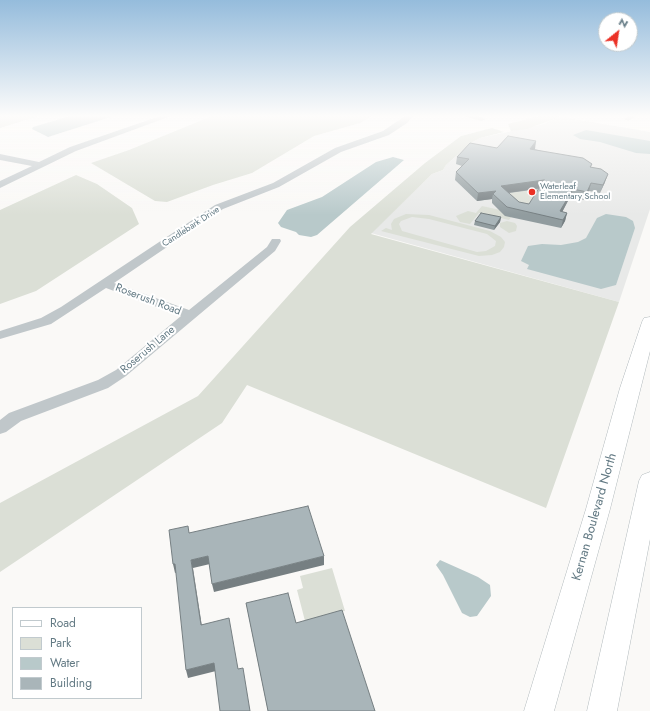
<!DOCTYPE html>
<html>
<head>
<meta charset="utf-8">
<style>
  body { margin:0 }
  #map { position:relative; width:650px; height:711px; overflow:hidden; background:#faf9f7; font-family:Jost,sans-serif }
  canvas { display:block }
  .legend { position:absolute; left:12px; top:607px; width:130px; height:92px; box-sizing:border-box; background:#fff; border:1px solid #c1cace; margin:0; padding:5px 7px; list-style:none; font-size:12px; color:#637a84 }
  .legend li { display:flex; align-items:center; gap:8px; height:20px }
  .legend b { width:20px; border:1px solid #c1cace }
  .north { position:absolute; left:598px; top:12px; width:40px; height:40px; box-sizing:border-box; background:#fff; border:1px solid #c1cace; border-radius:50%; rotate:30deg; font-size:11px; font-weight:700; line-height:16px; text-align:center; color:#637a84 }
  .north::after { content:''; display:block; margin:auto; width:14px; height:18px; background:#eb3126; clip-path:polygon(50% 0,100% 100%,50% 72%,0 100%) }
</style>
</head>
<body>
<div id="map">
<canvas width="650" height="711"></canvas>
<ul class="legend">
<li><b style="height:5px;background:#fff"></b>Road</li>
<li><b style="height:11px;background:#dbdfd6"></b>Park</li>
<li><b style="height:11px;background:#b8c9ca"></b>Water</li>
<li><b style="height:11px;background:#a9b5b9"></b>Building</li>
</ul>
<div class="north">N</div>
</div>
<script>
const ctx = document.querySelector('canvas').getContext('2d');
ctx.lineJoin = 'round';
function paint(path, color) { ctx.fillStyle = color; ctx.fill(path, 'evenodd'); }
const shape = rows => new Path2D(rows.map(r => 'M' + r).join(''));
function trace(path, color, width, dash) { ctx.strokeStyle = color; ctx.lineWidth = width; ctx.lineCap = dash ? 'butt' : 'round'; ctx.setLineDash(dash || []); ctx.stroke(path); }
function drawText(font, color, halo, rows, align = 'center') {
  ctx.font = font + ' Jost,sans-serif'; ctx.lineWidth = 4; ctx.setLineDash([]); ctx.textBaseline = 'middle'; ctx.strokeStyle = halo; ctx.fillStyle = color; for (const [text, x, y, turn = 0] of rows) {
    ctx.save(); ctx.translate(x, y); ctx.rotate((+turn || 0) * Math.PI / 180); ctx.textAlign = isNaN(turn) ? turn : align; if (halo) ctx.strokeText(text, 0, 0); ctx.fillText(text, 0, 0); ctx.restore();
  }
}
paint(shape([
  [556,116,650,132,650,209,619,302,371,233,432,174,443,170,446,165,471,143,480,138,544,124,556,118]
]), '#e8e9e8');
paint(shape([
  [0,116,39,116,0,128],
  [212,116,372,116,360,123,314,136,252,173,213,185,167,202,155,201,91,163,129,150],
  [540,116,556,116,557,118,527,129,511,131,508,124],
  [492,128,504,132,480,138,471,143,446,165,443,170,432,174,371,234,619,302,546,508,247,385,222,423,0,572,0,503,198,396,350,227,425,163,461,136],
  [76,175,97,184,132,208,139,224,36,291,0,304,0,210],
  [537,189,540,192,529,209,500,194],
  [482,206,514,213,509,220,479,213,470,224,460,222,456,216,468,211,476,213],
  [406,214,429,215,490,231,501,237,505,242,504,247,500,252,492,255,479,256,381,231,386,228,392,230,391,224,394,219],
  [412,217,429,219,487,234,496,241,495,246,486,251,477,252,402,231,399,224,401,221],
  [507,221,515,223,517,226,516,231,509,233,500,227,500,223],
  [332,568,345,611,305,621,297,590,303,588,300,576]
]), '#dbdfd6');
paint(shape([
  [70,116,114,116,48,137,32,129,33,127],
  [586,130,650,141,650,154,636,153,600,142,580,139,573,135],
  [393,157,404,160,317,235,311,237,299,235,296,232,281,227,278,223,287,210,322,197,376,162],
  [606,214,626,217,633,221,635,228,616,285,601,289,527,269,529,265,521,261,528,246,542,244,561,245,578,242,586,238,597,218],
  [440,560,478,577,490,585,491,596,477,616,470,617,462,613,443,575,436,565]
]), '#b8c9ca');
const major = shape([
  [650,317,650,351,610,509,554,711,524,711,586,509,620,388,642,322,644,318,650,317],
  [650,472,650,539,617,711,587,711,639,481,642,475,650,472]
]);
trace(major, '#b2babd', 1);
paint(shape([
  [160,116,171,116,76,151,0,188,0,181,32,166,0,160,0,154,39,162,70,147,160,116],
  [405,116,413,116,407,123,389,135,341,152,279,187,223,209,114,283,189,310,267,247,272,239,280,239,281,241,275,251,126,376,108,388,21,421,6,432,0,434,0,420,9,413,98,380,116,370,181,316,106,288,51,324,0,339,0,331,41,318,61,307,215,205,273,183,335,148,383,131,405,116],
  [463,116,478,116,486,119,482,121,463,116],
  [628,116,637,116,628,121,624,119,628,116]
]), '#c0c7ca');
paint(major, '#fff');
paint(shape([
  [536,141,534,149,592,164,591,167,605,182,600,193,589,191,584,200,570,197,562,212,567,213,565,221,561,228,505,216,492,203,492,199,477,201,455,180,456,172,462,166,456,164,457,157,497,148],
  [539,189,529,204,519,202,509,193],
  [501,217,500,222,494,230,474,225,475,221],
  [246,603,296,623,375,711,268,711]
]), '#919c9f');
paint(shape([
  [536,141,535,149,529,156,530,149],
  [608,174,605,182,600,193,603,185],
  [544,180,542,188,500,194,501,186],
  [591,183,589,191,584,200,587,192],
  [573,189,570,197,558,220,560,211],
  [496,191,493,194,492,199,477,201,478,193],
  [567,213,565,221,561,228,563,220],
  [501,217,500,222,494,230,495,226],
  [208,556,210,564,193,568,203,633,201,625,191,560],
  [324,556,324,565,214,592,212,584],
  [173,564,175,564,178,572,175,573],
  [214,663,216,671,188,678,186,670]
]), '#767f82');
const building = shape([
  [508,136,536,141,530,149,583,158,592,164,590,167,601,169,608,174,603,185,591,183,587,192,573,189,560,211,567,213,563,220,507,207,493,194,496,191,478,193,456,172,469,159,457,157,470,143,497,148,508,136],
  [544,180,529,204,519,202,501,186,544,180],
  [481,213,501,217,495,226,475,221,481,213],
  [308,506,324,556,212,584,208,556,191,560,201,625,229,618,238,669,243,668,250,711,220,711,214,663,186,670,175,564,173,564,169,530,188,526,189,533,308,506],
  [288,593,296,623,342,610,375,711,268,711,246,603,288,593]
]);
paint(building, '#a9b5b9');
trace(building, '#767f82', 1);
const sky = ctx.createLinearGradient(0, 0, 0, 215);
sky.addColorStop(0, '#95bcdc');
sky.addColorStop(0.54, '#fdfcfb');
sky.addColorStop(1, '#fdfcfb00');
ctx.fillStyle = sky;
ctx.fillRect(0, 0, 650, 215);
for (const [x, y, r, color] of [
  [532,192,4,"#eb3126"]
]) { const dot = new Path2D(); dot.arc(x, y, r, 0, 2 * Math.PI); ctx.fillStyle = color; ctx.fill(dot); trace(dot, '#fff', 1.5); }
drawText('9px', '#637a84', '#fff', [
  ["Waterleaf",540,187],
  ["Elementary School",540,197]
], 'left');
drawText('9px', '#637a84', '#fff', [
  ["Candlebark Drive",191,227,-33]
]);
drawText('11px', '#637a84', '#fff', [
  ["Roserush Road",148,300,21],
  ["Roserush Lane",148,350,-40]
]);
drawText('13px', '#637a84', '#fff', [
  ["Kernan Boulevard North",595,517,-74]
]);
</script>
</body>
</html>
